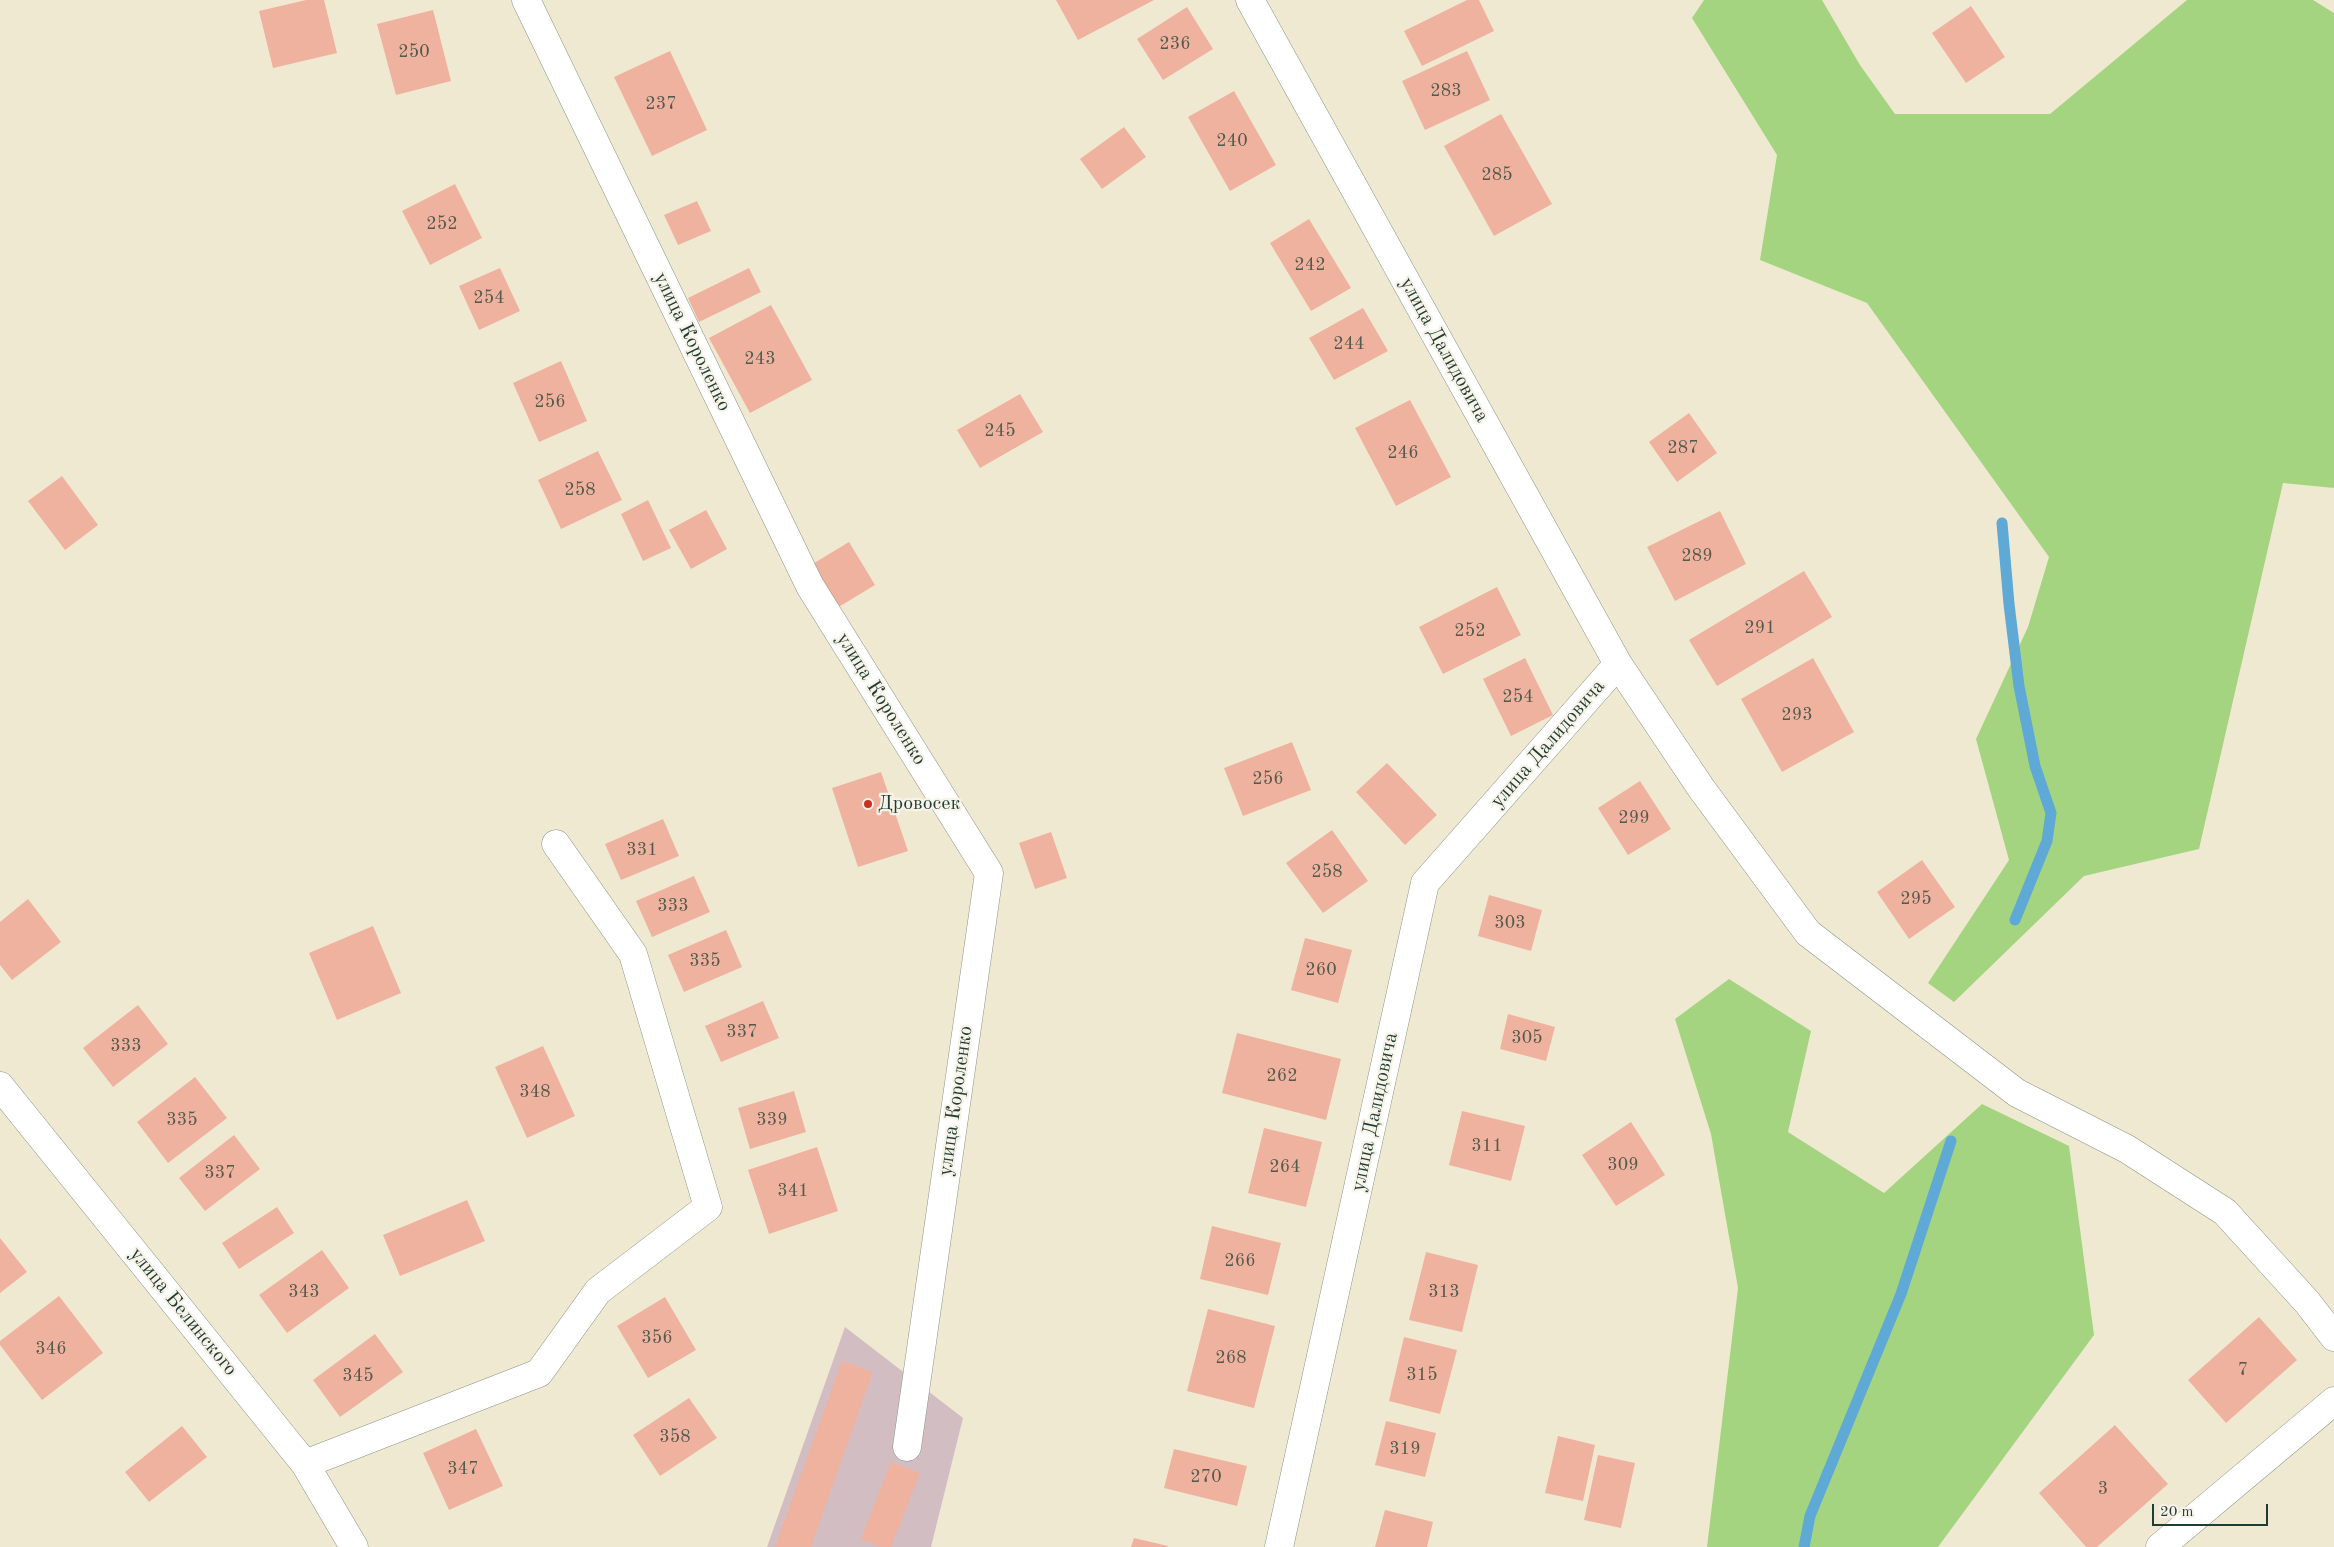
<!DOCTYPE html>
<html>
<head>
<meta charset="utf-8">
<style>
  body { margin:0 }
  #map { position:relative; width:2334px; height:1547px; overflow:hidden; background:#f0e9d2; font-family:"Old Standard TT",serif }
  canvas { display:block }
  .scale { position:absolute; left:2152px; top:1504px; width:116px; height:22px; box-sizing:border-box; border:2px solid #1f3d34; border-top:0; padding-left:6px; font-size:15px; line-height:18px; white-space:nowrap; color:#1f3d34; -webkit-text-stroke:4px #f7f3e8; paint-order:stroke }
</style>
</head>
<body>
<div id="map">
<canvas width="2334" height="1547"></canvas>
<div class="scale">20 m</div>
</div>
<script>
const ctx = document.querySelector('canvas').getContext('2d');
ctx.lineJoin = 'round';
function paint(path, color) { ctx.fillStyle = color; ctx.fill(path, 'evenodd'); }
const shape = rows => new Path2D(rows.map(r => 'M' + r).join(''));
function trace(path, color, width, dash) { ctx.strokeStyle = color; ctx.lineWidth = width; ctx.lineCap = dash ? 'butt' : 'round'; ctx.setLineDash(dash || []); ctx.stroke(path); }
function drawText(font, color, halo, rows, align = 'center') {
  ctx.font = font + ' "Old Standard TT",serif'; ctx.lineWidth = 4.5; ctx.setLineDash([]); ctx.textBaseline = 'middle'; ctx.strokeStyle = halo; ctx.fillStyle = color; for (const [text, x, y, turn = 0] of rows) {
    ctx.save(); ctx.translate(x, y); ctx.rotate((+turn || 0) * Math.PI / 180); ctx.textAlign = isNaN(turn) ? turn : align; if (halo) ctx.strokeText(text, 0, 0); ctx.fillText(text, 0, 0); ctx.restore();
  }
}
paint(shape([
  [845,1327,963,1418,931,1547,767,1547]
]), '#d2bec2');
paint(shape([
  [1704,0,1822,0,1860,65,1895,114,2050,114,2187,0,2313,0,2334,13,2334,488,2283,483,2199,849,2084,876,1954,1002,1928,983,2009,860,1976,739,2028,627,2049,557,1867,303,1760,260,1777,155,1692,18],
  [1729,979,1811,1031,1788,1132,1884,1193,1982,1104,2069,1146,2094,1335,1938,1547,1707,1547,1738,1288,1711,1134,1675,1019]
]), '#a5d481');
trace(shape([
  [2002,523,2009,604,2019,686,2035,766,2051,813,2047,841,2015,920],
  [1804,1547,1810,1516,1901,1294,1951,1141]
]), '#5ea9d6', 11);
paint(shape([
  [306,0,324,0,337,53,273,68,259,11],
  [1056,0,1154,0,1078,40],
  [1467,0,1479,0,1494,31,1422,66,1404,31],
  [1971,6,2005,57,1966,83,1932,33],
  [1187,7,1213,49,1163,80,1137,39],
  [433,10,451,81,396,95,377,24],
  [670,51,707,130,652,156,614,77],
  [1467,51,1490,100,1425,130,1402,81],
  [1234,91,1276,165,1230,191,1188,117],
  [1501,114,1552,204,1494,236,1444,146],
  [1124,127,1146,157,1102,189,1080,159],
  [455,184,482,238,430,265,402,211],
  [697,201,711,231,678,245,664,215],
  [1309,219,1351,288,1311,311,1270,243],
  [500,268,520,311,479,330,459,286],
  [749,268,761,292,699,322,688,298],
  [771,305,812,380,750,413,709,338],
  [1363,308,1388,351,1334,380,1309,338],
  [561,361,587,421,539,442,513,383],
  [1020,394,1043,432,980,468,957,430],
  [1410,400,1451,477,1396,506,1355,428],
  [1689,413,1717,453,1677,482,1649,442],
  [598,451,622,500,561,529,538,480],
  [62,476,98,525,65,550,28,501],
  [648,500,671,548,643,561,621,514],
  [706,510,727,549,691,569,669,530],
  [1720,511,1746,564,1675,601,1647,547],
  [849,542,875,585,832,611,806,568],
  [1804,571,1832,617,1717,686,1689,640],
  [1497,587,1521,635,1443,674,1419,627],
  [1525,658,1553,715,1511,736,1483,679],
  [1813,658,1854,732,1782,772,1741,699],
  [1292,742,1311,790,1243,816,1224,768],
  [1387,763,1437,815,1405,845,1356,792],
  [881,772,908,851,858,867,832,788],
  [1640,781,1671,829,1628,855,1598,808],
  [663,819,679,856,621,880,605,844],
  [1332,830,1368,881,1323,913,1286,863],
  [1051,832,1067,878,1035,889,1019,843],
  [1922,860,1955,907,1909,939,1877,892],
  [694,876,710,912,652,937,636,901],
  [1489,895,1542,910,1531,951,1478,936],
  [28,899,61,942,12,980,0,965,0,922],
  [373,926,401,993,337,1020,309,953],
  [726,930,742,967,684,992,668,955],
  [1305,938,1352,950,1338,1003,1291,990],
  [763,1001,779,1038,721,1062,705,1026],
  [138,1005,168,1044,113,1087,83,1048],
  [1508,1014,1555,1027,1546,1061,1500,1049],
  [1237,1033,1341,1059,1326,1120,1222,1093],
  [543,1046,575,1116,527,1138,495,1067],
  [195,1077,227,1118,168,1163,137,1122],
  [794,1091,806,1132,750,1149,738,1108],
  [1462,1111,1525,1126,1511,1181,1449,1165],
  [1631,1122,1665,1175,1616,1206,1582,1155],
  [1264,1128,1322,1142,1306,1207,1248,1193],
  [234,1135,260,1169,205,1211,179,1178],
  [817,1147,838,1211,769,1234,748,1170],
  [467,1200,485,1241,400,1276,383,1235],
  [277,1207,294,1233,239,1269,222,1243],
  [1212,1226,1281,1243,1268,1295,1200,1279],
  [0,1238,27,1272,0,1293],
  [322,1250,349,1288,287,1333,259,1295],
  [1426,1252,1478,1265,1462,1332,1409,1320],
  [59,1296,103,1353,42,1400,0,1345,0,1341],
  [665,1297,696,1350,648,1378,617,1326],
  [1208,1309,1275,1326,1254,1408,1187,1391],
  [2259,1317,2297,1360,2226,1423,2188,1380],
  [375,1334,403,1372,340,1417,313,1380],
  [1404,1337,1457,1350,1440,1414,1389,1401],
  [842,1361,873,1372,811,1547,775,1547],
  [689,1398,717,1438,660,1476,633,1435],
  [1386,1421,1436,1433,1425,1477,1375,1465],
  [2115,1425,2168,1484,2097,1547,2086,1547,2039,1493],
  [182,1426,207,1457,149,1502,125,1472],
  [476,1429,503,1486,449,1510,423,1453],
  [1558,1436,1595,1445,1583,1501,1545,1493],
  [1174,1449,1247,1466,1237,1506,1164,1488],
  [1598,1455,1635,1463,1621,1528,1584,1520],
  [891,1462,920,1473,891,1547,881,1547,861,1539],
  [1385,1510,1433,1522,1427,1547,1375,1547],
  [1134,1538,1168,1546,1168,1547,1131,1547]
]), '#efb29e');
const minor = shape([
  [526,0,810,586,989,873,907,1447],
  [1250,0,1618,664,1425,883,1279,1547],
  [1618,664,1701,788,1808,933,2017,1093,2127,1149,2225,1212,2307,1302,2334,1337],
  [0,1086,305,1464,354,1547],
  [305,1464,539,1373,598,1291,708,1207,633,954,556,844],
  [2160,1547,2334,1401]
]);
trace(minor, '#889383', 29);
trace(minor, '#fff', 28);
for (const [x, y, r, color] of [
  [868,804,5,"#c8321e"]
]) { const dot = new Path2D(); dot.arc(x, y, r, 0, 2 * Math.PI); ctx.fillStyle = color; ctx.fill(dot); trace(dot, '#f7f3e8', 2); }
drawText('18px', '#535a4e', null, [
  ["236",1175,44],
  ["250",414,52],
  ["283",1446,91],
  ["237",661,104],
  ["240",1232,141],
  ["285",1497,175],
  ["252",442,224],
  ["242",1310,265],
  ["254",489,298],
  ["244",1349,344],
  ["243",760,359],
  ["256",550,402],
  ["245",1000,431],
  ["287",1683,448],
  ["246",1403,453],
  ["258",580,490],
  ["289",1697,556],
  ["291",1760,628],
  ["252",1470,631],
  ["254",1518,697],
  ["293",1797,715],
  ["256",1268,779],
  ["299",1634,818],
  ["331",642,850],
  ["258",1327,872],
  ["295",1916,899],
  ["333",673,906],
  ["303",1510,923],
  ["335",705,961],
  ["260",1321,970],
  ["337",742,1032],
  ["305",1527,1038],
  ["333",126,1046],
  ["262",1282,1076],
  ["348",535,1092],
  ["335",182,1120],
  ["339",772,1120],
  ["311",1487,1146],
  ["309",1623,1165],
  ["264",1285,1167],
  ["337",220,1173],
  ["341",793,1191],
  ["266",1240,1261],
  ["343",304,1292],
  ["313",1444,1292],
  ["356",657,1338],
  ["346",51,1349],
  ["268",1231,1358],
  ["7",2243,1370],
  ["315",1422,1375],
  ["345",358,1376],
  ["358",675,1437],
  ["319",1405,1449],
  ["347",463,1469],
  ["270",1206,1477],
  ["3",2103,1489]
]);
drawText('20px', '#1f3d34', '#f7f3e8', [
  ["улица Короленко",692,342,64],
  ["улица Далидовича",1444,350,61],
  ["улица Короленко",881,699,58],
  ["улица Далидовича",1548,744,-49],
  ["улица Короленко",956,1101,-82],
  ["улица Далидовича",1375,1112,-78],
  ["улица Белинского",183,1312,51]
]);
drawText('20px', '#1f3d34', '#f7f3e8', [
  ["Дровосек",878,804]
], 'left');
</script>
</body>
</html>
